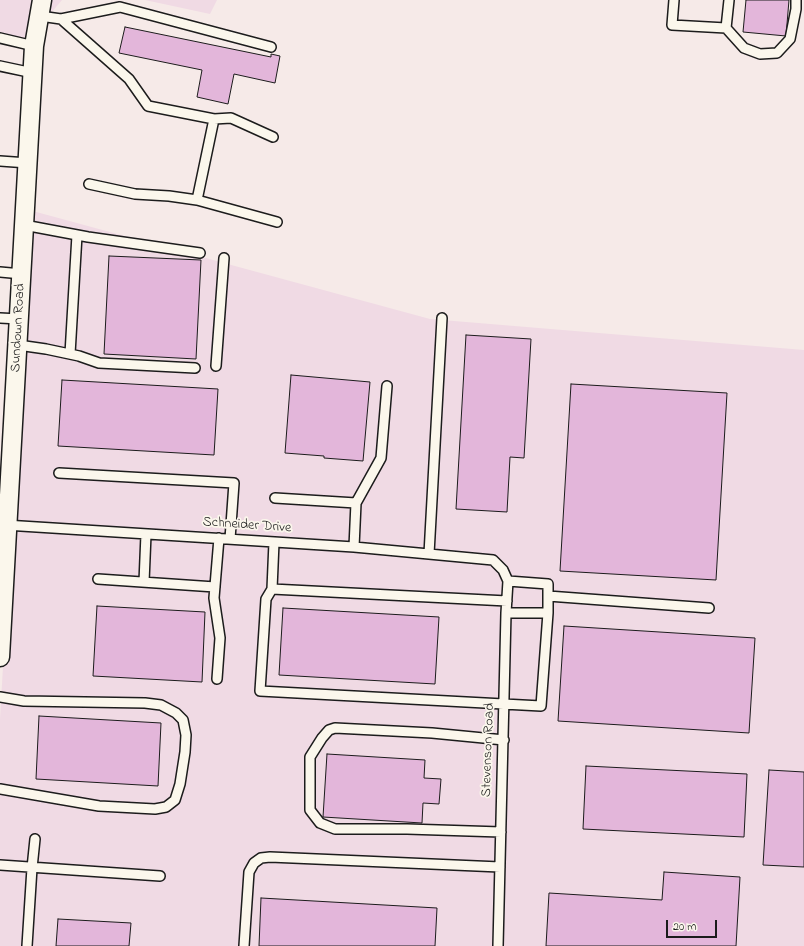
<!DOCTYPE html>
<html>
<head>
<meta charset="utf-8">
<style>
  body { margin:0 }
  #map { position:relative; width:804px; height:946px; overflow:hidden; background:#f6eae8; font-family:"Indie Flower",sans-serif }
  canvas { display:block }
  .scale { position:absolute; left:666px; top:920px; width:51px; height:18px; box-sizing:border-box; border:2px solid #1c1c1c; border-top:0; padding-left:5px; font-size:12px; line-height:14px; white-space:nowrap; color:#1c1c1c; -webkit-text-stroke:3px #fbf7ec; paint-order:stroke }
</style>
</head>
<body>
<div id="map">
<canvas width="804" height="946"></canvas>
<div class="scale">20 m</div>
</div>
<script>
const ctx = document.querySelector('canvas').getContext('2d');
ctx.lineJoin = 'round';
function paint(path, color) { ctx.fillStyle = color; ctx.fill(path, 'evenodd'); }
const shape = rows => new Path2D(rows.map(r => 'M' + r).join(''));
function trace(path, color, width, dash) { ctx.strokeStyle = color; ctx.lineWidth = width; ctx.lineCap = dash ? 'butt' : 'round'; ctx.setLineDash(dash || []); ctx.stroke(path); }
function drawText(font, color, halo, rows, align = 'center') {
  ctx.font = font + ' "Indie Flower",sans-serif'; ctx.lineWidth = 3.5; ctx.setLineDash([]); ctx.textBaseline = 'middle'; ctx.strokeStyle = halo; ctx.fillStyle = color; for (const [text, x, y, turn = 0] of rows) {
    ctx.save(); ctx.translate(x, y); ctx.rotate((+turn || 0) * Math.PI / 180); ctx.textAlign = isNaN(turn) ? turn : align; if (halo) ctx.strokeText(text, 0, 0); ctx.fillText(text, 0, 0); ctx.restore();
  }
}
paint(shape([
  [0,0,62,0,22,47,0,42],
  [145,0,217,0,210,14],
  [29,210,430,319,804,350,804,946,0,946,0,719]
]), '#f0dae4');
const building = shape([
  [746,0,789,0,786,36,743,32,746,0],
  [125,27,271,57,271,54,280,56,275,83,234,74,228,104,197,97,202,70,119,53,125,27],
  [109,256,201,260,196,359,104,354,109,256],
  [466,335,531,339,524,458,510,457,507,512,456,509,466,335],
  [291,375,370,382,363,461,324,458,324,456,285,453,291,375],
  [62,380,218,389,214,455,58,446,62,380],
  [571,384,727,393,716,580,560,571,571,384],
  [97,606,205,612,202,682,93,676,97,606],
  [283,608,439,617,435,684,279,675,283,608],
  [564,626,755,638,749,733,558,721,564,626],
  [39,716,161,723,158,786,36,779,39,716],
  [327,754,425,760,424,778,441,779,439,804,423,803,422,823,323,817,327,754],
  [586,766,747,774,744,837,583,829,586,766],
  [769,770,804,772,804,867,763,865,769,770],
  [664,872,740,877,736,946,546,946,549,893,662,900,664,872],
  [261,898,437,908,435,946,259,946,261,898],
  [58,919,131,923,129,946,56,946,58,919]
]);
paint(building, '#e3b6da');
trace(building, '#1c1c1c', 1);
const lane = shape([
  [674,0,672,25,726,28,729,0],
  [40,16,61,19,120,7,271,47],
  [61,19,129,79,148,106,214,119,231,118,273,137],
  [726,28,744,48,760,54,777,53,790,39,796,9,796,0],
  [0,38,34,46],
  [0,66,33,73],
  [0,161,28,163],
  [89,184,135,194,169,196,197,200,277,222],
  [197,200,214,119],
  [24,225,88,237,200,253],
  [0,272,22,274],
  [0,318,19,319],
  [18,345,46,349,79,356,99,363,195,368],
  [70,354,77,235],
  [216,366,224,258],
  [59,473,234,483,230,539],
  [275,498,356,503],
  [5,525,354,547,493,560,503,570,508,581,506,613,498,946],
  [274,542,272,589,507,601],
  [354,547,356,503,381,458,387,386],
  [429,554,442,318],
  [98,579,215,587],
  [508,581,548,584,548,596,709,608],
  [144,582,146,534],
  [272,589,266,599,260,691,541,706,548,613],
  [506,613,548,613,548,596],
  [217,679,220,638,214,598,219,538],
  [0,697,24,701,145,703,161,705,176,713,183,720,186,735,185,752,180,784,175,800,166,807,155,809,99,806,0,789],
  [501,832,407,829,335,829,320,823,310,810,310,757,322,738,329,730,335,728,432,733,504,740],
  [0,865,160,876],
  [27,946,32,868,35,839],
  [244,946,249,872,254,863,261,858,270,857,500,867]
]);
const street = shape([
  [0,657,34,46,42,0]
]);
trace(lane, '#1c1c1c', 12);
trace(street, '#1c1c1c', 21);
trace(lane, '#fbf7ec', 9);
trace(street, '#fbf7ec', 18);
drawText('14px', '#1c1c1c', '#fbf7ec', [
  ["Sundown Road",19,328,-87],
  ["Schneider Drive",247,526,4],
  ["Stevenson Road",489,750,-88]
]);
</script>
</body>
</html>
